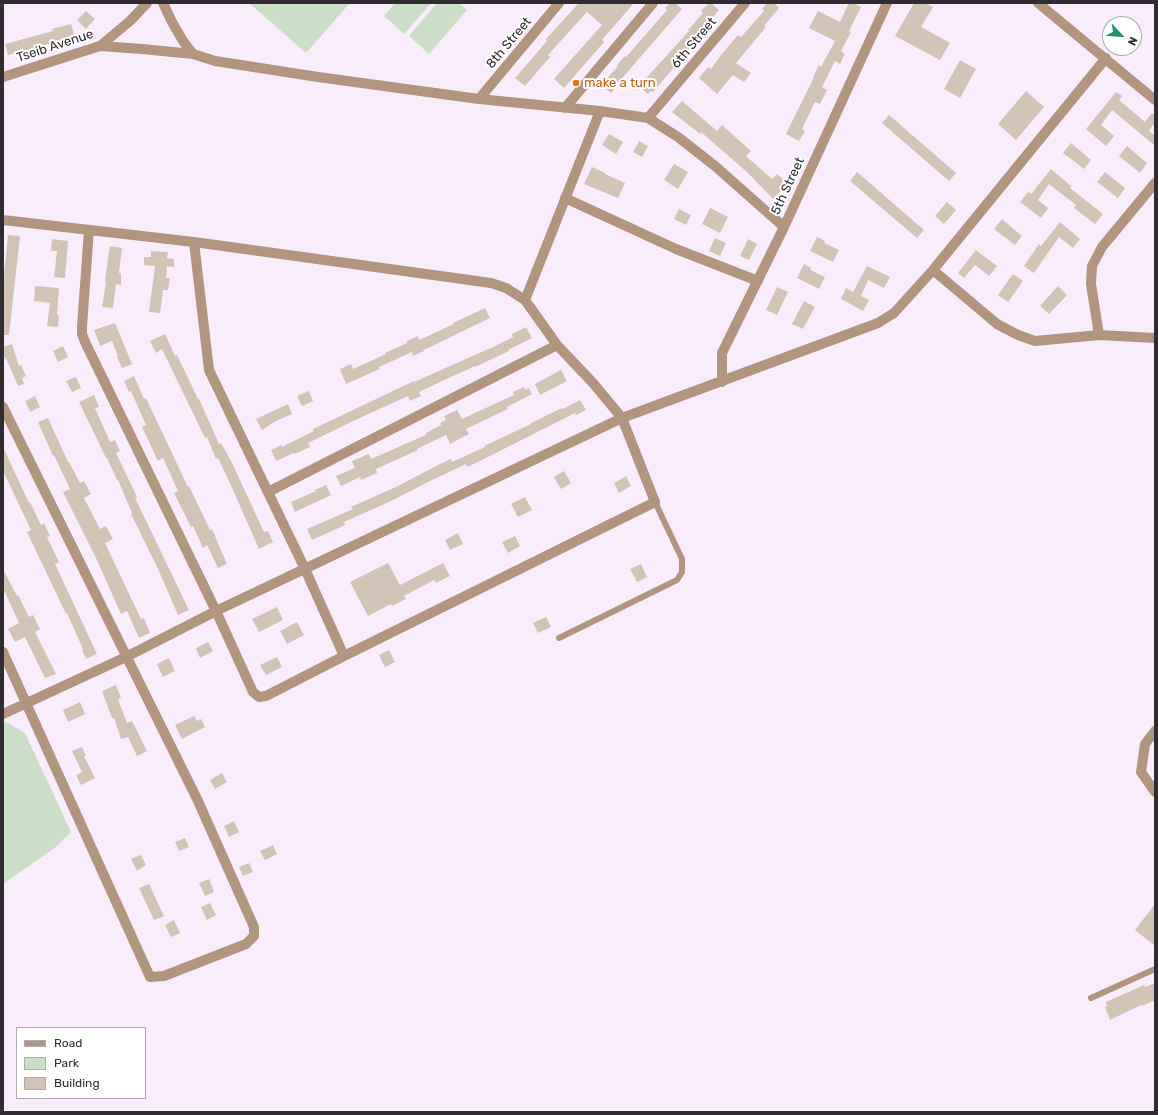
<!DOCTYPE html>
<html>
<head>
<meta charset="utf-8">
<style>
  body { margin:0 }
  #map { position:relative; width:1158px; height:1115px; overflow:hidden; background:#f9edfb; font-family:Rubik,sans-serif }
  canvas { display:block }
  .frame { position:absolute; inset:0; border:4px solid #312c31; pointer-events:none }
  .legend { position:absolute; left:16px; top:1027px; width:130px; height:72px; box-sizing:border-box; background:#fff; border:1px solid #adabad; margin:0; padding:5px 7px; list-style:none; font-size:12px; color:#312c31 }
  .legend li { display:flex; align-items:center; gap:8px; height:20px }
  .legend b { width:20px; border:1px solid #adabad }
  .north { position:absolute; left:1102px; top:16px; width:40px; height:40px; box-sizing:border-box; background:#fff; border:1px solid #adabad; border-radius:50%; rotate:116deg; font-size:11px; font-weight:700; line-height:16px; text-align:center; color:#312c31 }
  .north::after { content:''; display:block; margin:auto; width:14px; height:18px; background:#249170; clip-path:polygon(50% 0,100% 100%,50% 72%,0 100%) }
</style>
</head>
<body>
<div id="map">
<canvas width="1158" height="1115"></canvas>
<div class="frame"></div>
<ul class="legend">
<li><b style="height:5px;background:#b2957f"></b>Road</li>
<li><b style="height:11px;background:#ccdec7"></b>Park</li>
<li><b style="height:11px;background:#d1c4b7"></b>Building</li>
</ul>
<div class="north">N</div>
</div>
<script>
const ctx = document.querySelector('canvas').getContext('2d');
ctx.lineJoin = 'round';
function paint(path, color) { ctx.fillStyle = color; ctx.fill(path, 'evenodd'); }
const shape = rows => new Path2D(rows.map(r => 'M' + r).join(''));
function trace(path, color, width, dash) { ctx.strokeStyle = color; ctx.lineWidth = width; ctx.lineCap = dash ? 'butt' : 'round'; ctx.setLineDash(dash || []); ctx.stroke(path); }
function drawText(font, color, halo, rows, align = 'center') {
  ctx.font = font + ' Rubik,sans-serif'; ctx.lineWidth = 4; ctx.setLineDash([]); ctx.textBaseline = 'middle'; ctx.strokeStyle = halo; ctx.fillStyle = color; for (const [text, x, y, turn = 0] of rows) {
    ctx.save(); ctx.translate(x, y); ctx.rotate((+turn || 0) * Math.PI / 180); ctx.textAlign = isNaN(turn) ? turn : align; if (halo) ctx.strokeText(text, 0, 0); ctx.fillText(text, 0, 0); ctx.restore();
  }
}
paint(shape([
  [249,3,350,3,306,53],
  [395,3,431,3,404,34,384,16],
  [437,3,459,3,467,10,429,54,409,36],
  [6,722,25,733,71,832,56,847,3,884,3,723]
]), '#ccdec7');
paint(shape([
  [577,3,634,3,602,40,604,42,564,88,554,79,602,25,587,12,548,55,550,57,525,86,515,78,547,41,546,39,578,4],
  [670,3,675,3,682,9,618,83,619,84,611,93,601,85,618,66,617,65,625,56,626,57,667,10,665,8],
  [709,3,711,3,719,10,703,28,707,31,699,40,698,39,653,92,651,91,648,94,639,86,689,31,688,30,703,13,701,11],
  [767,3,774,3,779,8,764,26,766,27,736,63,751,73,744,82,733,75,717,94,699,78,708,67,711,69,721,55,738,35,741,37,764,11,762,9],
  [849,3,853,3,861,7,849,31,851,32,841,51,845,54,840,64,835,61,822,87,827,90,820,104,815,102,802,129,805,131,799,141,786,134,814,77,813,77,819,65,821,67,835,41,809,28,818,11,840,22],
  [914,3,925,3,933,7,921,27,950,43,940,60,895,36],
  [86,11,95,19,86,29,77,20],
  [71,24,76,41,57,46,56,42,8,55,5,44,53,31,52,29],
  [960,60,976,69,960,98,944,89],
  [1026,91,1044,107,1016,140,998,124],
  [1116,92,1122,96,1119,100,1145,122,1152,113,1155,115,1155,122,1149,131,1155,136,1155,146,1112,110,1101,125,1114,136,1106,146,1086,129],
  [682,101,717,131,722,125,751,151,746,156,772,179,777,174,788,183,773,199,748,173,701,132,700,134,672,112],
  [889,115,956,173,949,181,882,123],
  [609,134,623,142,616,154,602,145],
  [639,141,648,146,642,157,633,152],
  [1071,143,1091,160,1084,169,1063,153],
  [1127,146,1147,163,1140,173,1119,156],
  [674,164,688,172,678,189,664,180],
  [592,167,605,173,605,174,625,183,618,198,584,184],
  [1051,169,1071,186,1070,188,1103,214,1095,224,1074,208,1076,205,1049,184,1038,200,1048,208,1041,218,1020,202,1028,192,1031,194],
  [857,172,924,230,917,238,850,181],
  [1105,172,1125,188,1118,198,1097,182],
  [947,202,956,210,944,224,935,216],
  [710,208,728,217,720,233,702,224],
  [679,209,691,215,686,225,674,219],
  [1002,219,1022,236,1015,245,994,229],
  [1060,222,1080,239,1073,248,1059,237,1034,273,1024,266,1039,244,1041,246],
  [8,235,20,236,9,335,3,335,3,287],
  [817,237,825,241,824,243,839,250,833,262,810,251],
  [715,238,726,243,720,256,709,251],
  [52,239,68,241,65,278,54,277,57,251,51,251],
  [748,239,757,244,749,260,740,256],
  [110,246,122,248,119,273,121,273,121,285,116,284,113,308,102,307,106,283,105,283,106,272],
  [976,250,997,266,989,276,975,265,964,278,958,273],
  [151,251,168,252,167,258,174,259,174,267,167,266,166,278,170,278,168,290,163,290,160,313,149,312,155,266,144,265,144,257,151,257],
  [804,264,811,268,810,270,825,277,819,289,797,278],
  [867,266,890,277,884,288,868,280,861,296,869,300,863,311,841,299,846,288,853,292],
  [1013,274,1023,281,1008,302,998,295],
  [35,286,59,288,57,315,59,315,58,327,47,326,50,303,34,301],
  [1058,286,1067,295,1049,314,1040,306],
  [777,287,788,292,777,315,766,310],
  [804,301,815,307,803,329,792,324],
  [485,308,490,318,424,350,424,351,413,356,412,352,379,367,380,369,346,384,340,369,351,364,353,369,386,354,385,353,407,343,407,341,418,336,419,340,454,324,453,323],
  [115,323,132,364,122,368,117,357,118,356,112,341,100,346,94,330],
  [526,327,532,338,508,350,509,351,475,367,475,366,440,382,419,392,421,396,410,401,408,396,351,422,308,443,310,447,294,454,294,453,276,461,271,450,281,445,282,447,314,431,313,429,414,381,414,382,493,347,513,337,512,334],
  [165,334,175,356,177,355,198,399,199,399,219,444,221,443,233,465,264,532,268,531,273,542,259,549,229,481,218,458,216,459,207,437,205,438,162,349,156,353,150,341],
  [12,344,19,366,21,365,26,376,22,378,24,384,18,386,6,358,5,359,3,351,3,347],
  [63,346,68,357,58,362,53,351],
  [561,370,567,381,540,395,535,384],
  [134,376,144,399,146,398,188,487,189,486,210,530,212,529,227,564,218,568,207,545,203,548,193,526,191,527,174,493,178,491,163,458,158,461,142,427,146,425,131,391,129,392,124,381],
  [76,377,81,388,72,392,66,381],
  [524,387,525,390,529,388,532,394,507,407,508,409,466,429,469,434,450,444,446,435,417,449,418,450,376,469,377,473,361,480,360,477,341,486,336,476,355,468,352,461,369,454,371,459,426,435,426,433,441,425,440,423,446,420,444,416,457,410,462,419,514,395,513,392],
  [309,391,313,401,302,406,297,396],
  [94,395,99,407,95,408,110,442,115,440,120,451,116,453,137,497,135,498,189,610,178,615,158,569,131,514,132,513,118,480,117,480,107,458,106,458,79,402],
  [35,396,40,407,30,412,25,401],
  [580,400,586,410,576,415,575,413,478,462,467,467,466,464,432,480,389,502,344,522,345,525,312,540,307,529,353,509,351,507,396,487,440,464,451,459,452,462,485,447,484,446,531,424,531,423,562,408,563,409],
  [288,404,292,414,276,421,262,430,256,419],
  [48,418,68,462,69,462,80,483,84,481,91,494,84,498,100,529,106,526,113,539,105,543,141,619,144,618,150,633,139,638,127,611,121,614,96,558,63,492,70,489,54,455,53,456,38,422],
  [3,447,29,503,30,502,41,525,44,523,50,536,47,537,59,562,55,564,97,654,86,659,82,650,83,649,67,613,66,614,27,532,31,530,3,471],
  [564,471,571,483,561,489,554,477],
  [626,476,631,486,619,493,614,483],
  [326,485,331,495,295,512,291,502,316,491,315,490],
  [525,497,532,510,518,517,511,504],
  [458,533,463,544,450,550,445,540],
  [515,536,520,546,508,553,502,542],
  [388,563,400,585,443,563,450,576,436,583,434,580,404,596,406,599,392,606,391,604,368,616,350,582],
  [641,564,647,577,637,582,630,569],
  [3,569,17,596,18,595,29,617,33,615,40,629,35,632,56,674,45,678,25,637,15,642,8,629,19,623,3,588],
  [277,607,283,620,259,632,252,619],
  [546,617,551,627,538,633,533,623],
  [297,622,304,635,287,644,280,631],
  [208,642,213,651,200,658,196,648],
  [389,650,395,662,385,667,379,655],
  [277,657,282,667,266,675,260,665],
  [169,658,175,671,163,677,157,664],
  [116,685,121,698,118,699,127,723,132,721,147,751,137,756,128,737,121,739,114,718,112,718,102,691],
  [80,702,85,714,68,722,63,710],
  [194,716,197,721,201,719,205,727,182,739,175,725],
  [82,747,86,756,84,756,95,778,81,785,76,775,82,772,72,751],
  [222,773,227,782,215,789,210,780],
  [234,821,239,832,229,837,224,826],
  [185,838,189,847,179,851,175,842],
  [273,845,277,854,265,860,260,851],
  [141,855,146,865,137,871,131,859],
  [249,863,253,872,243,876,239,867],
  [209,879,214,892,205,896,199,883],
  [149,884,164,916,154,920,139,888],
  [210,903,216,915,207,920,201,907],
  [1155,904,1155,946,1135,930],
  [174,920,180,933,171,937,165,925],
  [1155,983,1155,1000,1142,1006,1141,1005,1110,1020,1105,1007,1107,1006,1106,1002,1144,985,1145,987]
]), '#d1c4b7');
trace(shape([
  [559,638,677,580,682,572,682,559,655,502],
  [1091,998,1155,969]
]), '#b2957f', 6);
trace(shape([
  [163,3,172,22,183,41,193,54],
  [1038,3,1155,100],
  [100,46,142,49,193,54,215,61,318,77,479,99,600,111,648,118,678,137,715,166,784,227],
  [3,77,100,46,130,21,147,3],
  [479,99,559,3],
  [565,108,653,3],
  [648,118,745,3],
  [565,198,676,249,758,281],
  [3,220,194,242,491,283,506,288,525,300,557,345,593,383,622,418,655,502,344,656,266,696,259,697,253,692,216,611,85,342,82,334,82,326,89,230],
  [194,242,209,370,305,569,344,656],
  [933,270,1106,58],
  [525,300,600,111],
  [1099,335,1091,284,1092,266,1102,247,1155,183],
  [722,382,722,353,784,227,887,3],
  [3,407,198,801,254,927,254,936,246,944,164,976,150,977,3,652],
  [268,492,557,345],
  [3,714,126,657,216,611,622,418,878,323,894,313,933,270,997,324,1018,335,1035,341,1099,335,1155,338],
  [1155,731,1145,744,1141,772,1155,792]
]), '#b2957f', 10);
for (const [x, y, r, color] of [
  [576,83,4,"#e8710a"]
]) { const dot = new Path2D(); dot.arc(x, y, r, 0, 2 * Math.PI); ctx.fillStyle = color; ctx.fill(dot); trace(dot, '#fff', 1.5); }
drawText('13px', '#312c31', '#fff', [
  ["8th Street",509,43,-50],
  ["6th Street",694,43,-50],
  ["Tseib Avenue",55,46,-18],
  ["5th Street",788,186,-65]
]);
drawText('13px', '#c56008', '#fff', [
  ["make a turn",584,83]
], 'left');
</script>
</body>
</html>
